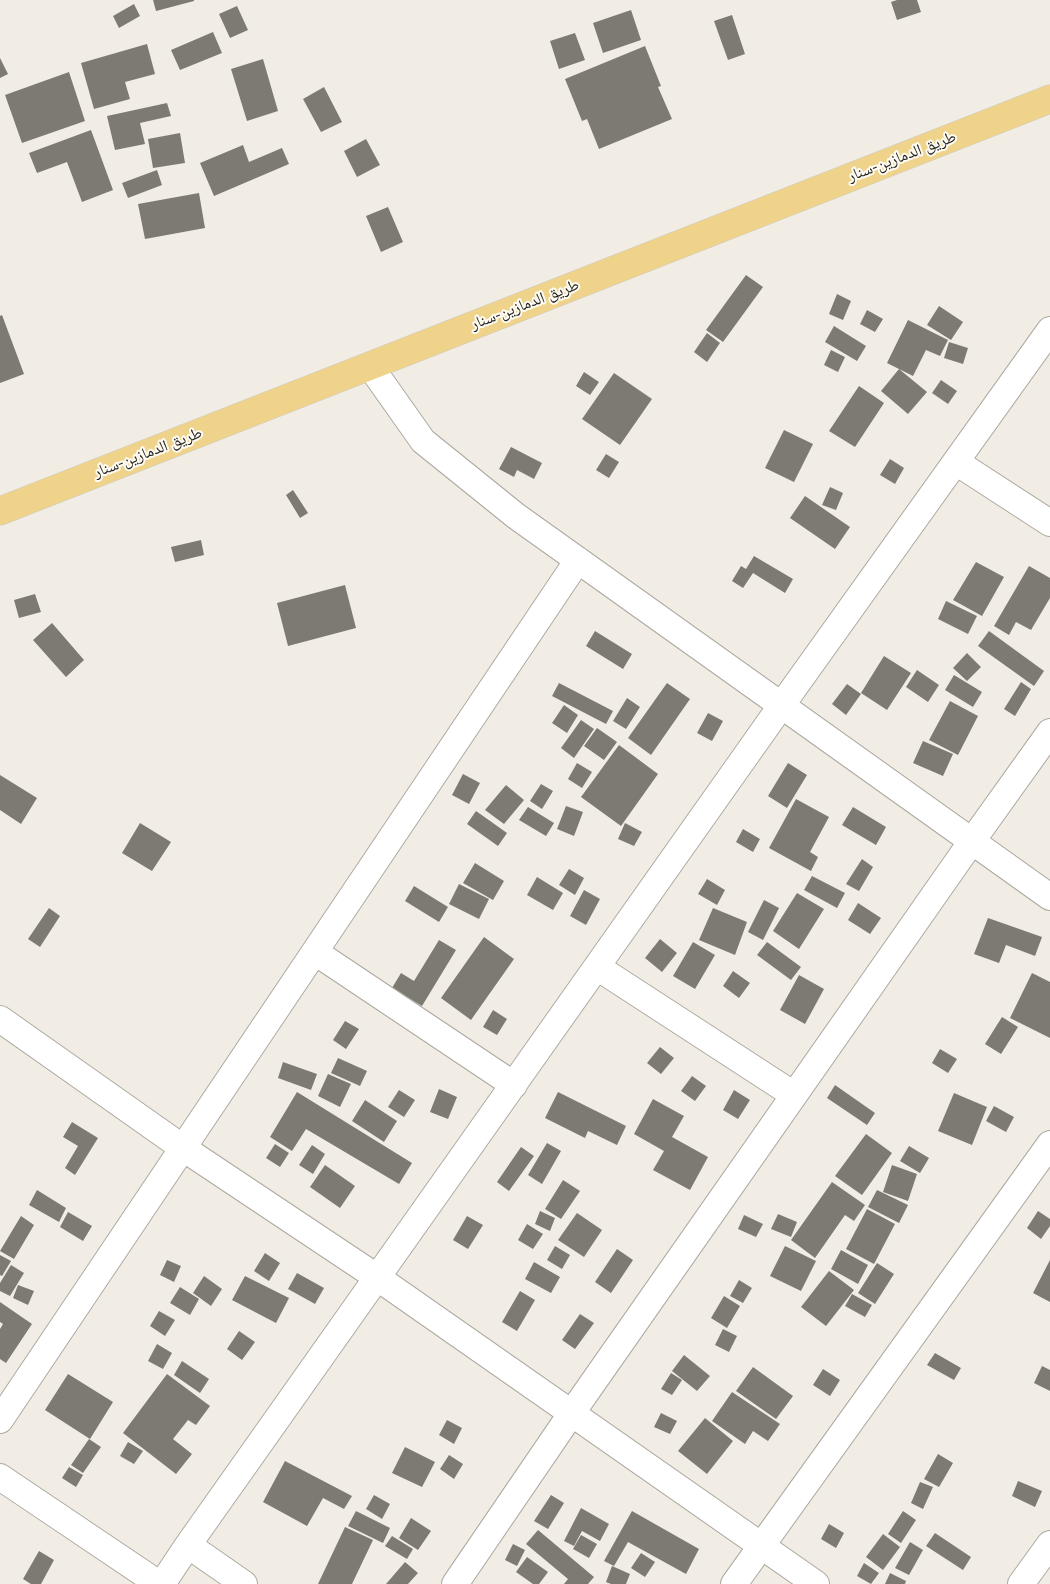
<!DOCTYPE html>
<html>
<head>
<meta charset="utf-8">
<style>
  body { margin:0 }
  canvas { display:block; background:#f1ede5 }
</style>
</head>
<body>
<canvas width="1050" height="1584"></canvas>
<script>
const ctx = document.querySelector('canvas').getContext('2d');
ctx.lineJoin = 'round';
function paint(path, color) { ctx.fillStyle = color; ctx.fill(path, 'evenodd'); }
const shape = rows => new Path2D(rows.map(r => 'M' + r).join(''));
function trace(path, color, width, dash) { ctx.strokeStyle = color; ctx.lineWidth = width; ctx.lineCap = dash ? 'butt' : 'round'; ctx.setLineDash(dash || []); ctx.stroke(path); }
function drawText(font, color, halo, rows, align = 'center') {
  ctx.font = font + ' "Times New Roman","Noto Naskh Arabic",serif'; ctx.lineWidth = 4; ctx.setLineDash([]); ctx.textBaseline = 'middle'; ctx.strokeStyle = halo; ctx.fillStyle = color; for (const [text, x, y, turn = 0] of rows) {
    ctx.save(); ctx.translate(x, y); ctx.rotate((+turn || 0) * Math.PI / 180); ctx.textAlign = isNaN(turn) ? turn : align; if (halo) ctx.strokeText(text, 0, 0); ctx.fillText(text, 0, 0); ctx.restore();
  }
}
paint(shape([
  [153,0,194,0,194,1,156,11],
  [897,0,917,0,921,12,897,20,891,2],
  [134,4,140,16,119,28,113,16],
  [237,6,248,30,230,38,219,14],
  [631,10,641,40,603,53,593,23],
  [732,15,745,54,728,60,714,21],
  [213,32,222,53,180,70,171,50],
  [575,33,585,60,559,69,550,41],
  [147,44,155,74,125,82,130,99,94,109,81,63],
  [645,46,661,86,658,87,672,119,599,149,587,119,582,121,565,79],
  [0,58,8,74,0,78],
  [263,59,278,111,247,121,231,69],
  [69,72,85,121,22,143,5,95],
  [324,87,342,122,321,132,303,99],
  [167,103,171,116,140,123,145,144,115,150,107,116],
  [91,130,113,190,82,202,67,162,37,173,29,153],
  [180,133,185,163,153,168,148,139],
  [366,139,380,165,357,177,344,151],
  [243,145,249,162,282,148,289,164,214,196,200,163],
  [157,170,162,185,128,198,122,183],
  [199,193,205,228,145,239,138,204],
  [388,207,403,242,381,252,366,216],
  [746,275,763,287,723,342,706,330],
  [837,294,851,301,843,320,829,314],
  [939,306,963,322,951,340,927,325],
  [867,310,883,319,875,332,860,324],
  [2,315,24,374,0,383,0,316],
  [908,320,948,340,940,356,926,350,913,376,887,363],
  [834,326,866,346,857,361,825,342],
  [707,333,720,343,707,362,694,352],
  [949,342,968,348,963,364,944,358],
  [831,350,845,357,838,372,824,365],
  [899,369,927,392,908,414,881,391],
  [584,372,599,382,590,395,576,386],
  [614,373,652,399,620,445,582,419],
  [941,380,957,391,948,404,932,393],
  [859,386,884,403,855,447,829,431],
  [784,430,813,444,794,482,765,468],
  [511,447,542,463,534,479,517,470,514,477,499,469],
  [606,454,619,462,609,478,596,470],
  [890,459,904,468,895,484,880,475],
  [830,487,843,493,836,510,822,505],
  [293,490,308,513,300,518,286,495],
  [805,496,850,527,835,549,790,518],
  [201,540,204,555,175,562,171,547],
  [754,556,793,579,785,593,753,573,743,588,732,581,741,566,746,569],
  [976,562,1004,577,982,616,953,600],
  [1029,566,1050,578,1050,598,1031,630,1016,622,1009,635,994,626],
  [345,585,356,628,288,646,277,603],
  [35,594,41,612,19,618,14,600],
  [946,601,977,616,968,634,938,619],
  [52,623,84,660,66,677,33,640],
  [595,631,632,654,623,669,586,646],
  [989,631,1044,671,1034,686,978,646],
  [967,653,981,667,967,681,953,668],
  [884,656,911,673,887,710,861,693],
  [917,670,939,685,928,702,906,687],
  [954,675,982,692,973,707,945,690],
  [1021,682,1031,689,1015,716,1004,709],
  [559,683,613,711,606,724,552,696],
  [667,683,690,699,651,755,628,738],
  [847,684,861,694,846,715,832,704],
  [627,698,640,707,626,729,613,721],
  [950,701,978,716,958,755,929,740],
  [564,705,578,715,567,733,552,723],
  [708,713,723,721,712,741,697,733],
  [581,720,594,729,574,758,561,748],
  [597,728,617,742,604,760,584,746],
  [923,741,953,754,943,776,913,763],
  [619,745,658,774,621,826,581,797],
  [577,763,592,772,582,788,568,779],
  [788,763,807,775,787,808,768,796],
  [463,774,480,783,469,804,452,795],
  [0,775,37,798,21,824,0,810],
  [541,784,553,791,542,809,530,801],
  [506,785,524,800,504,824,485,810],
  [796,799,829,817,810,852,818,857,811,871,769,848],
  [566,806,583,812,574,836,557,829],
  [528,807,554,823,546,836,519,820],
  [853,807,886,827,876,845,842,825],
  [476,811,507,833,498,846,467,824],
  [140,823,171,842,152,871,122,853],
  [625,823,642,832,634,846,618,839],
  [743,829,760,839,753,852,736,842],
  [862,859,873,867,859,891,846,884],
  [475,863,504,881,493,900,463,883],
  [569,869,584,878,575,895,559,885],
  [812,876,845,893,837,908,804,890],
  [537,877,563,893,553,910,527,895],
  [707,879,725,890,717,905,698,894],
  [459,884,489,899,479,919,449,904],
  [414,886,448,907,439,922,405,901],
  [584,890,600,899,586,925,570,916],
  [797,893,824,909,799,949,773,931],
  [764,900,779,908,763,940,748,932],
  [858,903,881,918,870,934,848,920],
  [49,908,60,916,40,947,28,939],
  [713,908,747,922,735,955,699,940],
  [988,918,1042,937,1035,956,1006,945,999,963,974,954],
  [484,937,514,959,471,1020,441,998],
  [660,939,677,953,662,972,645,958],
  [439,940,456,950,422,1006,392,988,401,973,414,981],
  [693,942,715,955,695,989,673,976],
  [767,942,801,967,791,980,757,955],
  [733,971,750,983,739,998,723,986],
  [1032,973,1050,982,1050,1038,1010,1018],
  [799,975,824,989,805,1024,780,1010],
  [493,1010,507,1019,497,1035,483,1027],
  [1002,1017,1018,1027,1001,1054,985,1044],
  [345,1021,359,1029,346,1049,333,1040],
  [660,1047,674,1058,661,1074,647,1063],
  [940,1049,957,1059,948,1073,932,1063],
  [338,1058,367,1071,360,1086,331,1073],
  [283,1062,317,1074,311,1090,278,1078],
  [328,1074,351,1084,340,1107,318,1096],
  [692,1076,706,1086,695,1101,681,1091],
  [835,1085,875,1113,867,1125,827,1098],
  [439,1089,457,1097,448,1119,430,1112],
  [399,1090,415,1100,404,1117,388,1107],
  [734,1090,750,1100,738,1119,723,1110],
  [297,1092,412,1163,399,1184,306,1129,292,1151,270,1137],
  [558,1092,626,1126,617,1145,588,1131,585,1138,545,1118],
  [954,1093,987,1107,972,1145,938,1131],
  [653,1099,684,1116,672,1137,708,1157,690,1190,653,1170,664,1151,634,1134],
  [365,1100,397,1121,384,1142,352,1121],
  [994,1106,1014,1117,1006,1132,986,1121],
  [72,1122,98,1138,75,1175,65,1168,78,1146,63,1137],
  [866,1134,892,1153,862,1195,835,1176],
  [547,1143,561,1151,542,1184,528,1175],
  [275,1144,289,1153,280,1167,266,1158],
  [312,1145,325,1154,313,1174,299,1165],
  [909,1146,929,1158,920,1173,900,1161],
  [521,1147,534,1156,509,1191,497,1182],
  [325,1165,355,1186,340,1208,310,1187],
  [892,1165,917,1174,908,1201,883,1192],
  [563,1180,580,1191,561,1219,545,1209],
  [832,1182,865,1205,854,1221,845,1215,815,1258,791,1240],
  [37,1190,66,1208,59,1222,29,1205],
  [877,1190,908,1205,899,1223,868,1207],
  [867,1209,895,1224,874,1264,846,1249],
  [540,1211,555,1218,550,1231,535,1224],
  [1038,1211,1050,1219,1050,1226,1041,1239,1027,1228],
  [68,1212,92,1226,83,1241,60,1227],
  [577,1213,602,1230,584,1257,558,1240],
  [778,1214,797,1222,791,1237,771,1229],
  [744,1215,763,1224,756,1237,738,1229],
  [21,1216,34,1225,14,1259,0,1251],
  [467,1216,483,1225,468,1249,453,1240],
  [527,1224,543,1234,533,1249,518,1240],
  [555,1246,570,1255,562,1269,547,1260],
  [785,1246,816,1261,801,1291,770,1276],
  [617,1249,633,1260,611,1293,595,1282],
  [841,1250,868,1265,858,1284,831,1269],
  [265,1253,280,1263,269,1281,254,1271],
  [0,1255,11,1261,2,1276,0,1275],
  [167,1260,181,1266,174,1282,160,1275],
  [1050,1260,1050,1302,1033,1293],
  [534,1262,560,1277,551,1293,525,1279],
  [877,1263,894,1274,875,1304,858,1293],
  [11,1265,24,1273,10,1296,0,1291,0,1283],
  [829,1271,854,1290,826,1326,801,1307],
  [297,1273,324,1288,315,1304,288,1289],
  [204,1276,222,1289,211,1306,193,1293],
  [245,1276,289,1298,276,1323,232,1300],
  [739,1280,752,1288,743,1303,730,1296],
  [18,1285,34,1291,28,1305,13,1298],
  [180,1287,199,1299,190,1315,170,1303],
  [520,1291,535,1300,517,1331,502,1322],
  [852,1294,872,1305,865,1317,845,1306],
  [724,1296,740,1306,727,1328,711,1318],
  [0,1302,32,1324,6,1363,0,1359,0,1329,3,1324,0,1322],
  [159,1311,175,1320,165,1336,150,1326],
  [580,1314,594,1323,575,1349,562,1340],
  [723,1329,737,1336,729,1352,715,1345],
  [239,1331,255,1342,242,1360,227,1349],
  [157,1344,172,1353,163,1369,148,1361],
  [935,1353,961,1368,954,1380,927,1365],
  [684,1355,710,1376,697,1391,672,1371],
  [182,1361,209,1379,200,1393,174,1375],
  [1042,1366,1050,1370,1050,1391,1034,1383],
  [753,1367,793,1396,776,1419,736,1391],
  [823,1369,840,1380,830,1396,813,1385],
  [671,1373,682,1380,672,1395,661,1389],
  [68,1374,113,1402,90,1439,45,1410],
  [167,1374,210,1406,196,1425,188,1420,173,1439,192,1454,176,1474,123,1433],
  [732,1392,780,1424,768,1441,753,1431,745,1444,712,1421],
  [661,1413,677,1421,670,1434,654,1427],
  [705,1418,733,1441,707,1474,678,1451],
  [447,1420,462,1428,454,1444,439,1435],
  [89,1439,101,1447,83,1473,71,1465],
  [128,1442,143,1451,134,1464,120,1456],
  [405,1447,435,1462,422,1487,392,1473],
  [938,1454,953,1463,939,1487,924,1479],
  [449,1455,463,1464,454,1479,440,1469],
  [285,1461,352,1496,344,1509,323,1498,307,1526,263,1502],
  [69,1467,83,1475,76,1487,62,1478],
  [1018,1481,1042,1491,1035,1507,1012,1496],
  [920,1482,933,1487,923,1509,911,1503],
  [374,1495,390,1504,382,1519,366,1509],
  [551,1495,564,1503,548,1529,534,1521],
  [581,1508,609,1524,600,1541,582,1531,574,1546,564,1541],
  [356,1511,390,1528,383,1543,348,1526],
  [632,1511,699,1549,686,1574,628,1542,614,1566,604,1561],
  [903,1511,916,1520,901,1543,888,1534],
  [411,1518,431,1531,418,1550,399,1538],
  [829,1524,844,1533,836,1548,821,1539],
  [345,1527,373,1540,352,1584,318,1584],
  [538,1530,594,1577,588,1584,564,1584,568,1579,526,1544],
  [935,1533,971,1557,963,1570,926,1546],
  [883,1534,900,1547,883,1570,866,1557],
  [581,1535,597,1544,589,1558,573,1549],
  [392,1536,413,1549,407,1559,385,1546],
  [910,1542,923,1550,909,1575,895,1568],
  [513,1544,525,1550,517,1566,505,1560],
  [39,1551,54,1560,41,1584,31,1584,23,1579],
  [641,1553,655,1562,645,1577,631,1568],
  [527,1557,548,1572,539,1584,533,1584,516,1572],
  [405,1562,418,1573,408,1584,386,1584],
  [864,1563,879,1573,871,1584,857,1576],
  [612,1566,630,1574,626,1584,611,1584,606,1582],
  [890,1573,906,1581,905,1584,885,1584]
]), '#7d7a72');
const street = shape([
  [370,366,423,441,516,516,1050,897],
  [956,462,1050,523],
  [315,952,514,1085],
  [597,967,794,1095],
  [0,1019,183,1148,378,1278,816,1584],
  [0,1420,578,560],
  [0,1477,159,1584],
  [188,1545,244,1584],
  [162,1584,188,1545,781,706,1050,330],
  [455,1584,571,1414,972,841,1050,732],
  [734,1584,1050,1144],
  [1021,1584,1050,1544]
]);
const highway = shape([
  [0,511,1050,99]
]);
trace(street, '#ada9a1', 28);
trace(highway, '#cbcbca', 29);
trace(street, '#fff', 26);
trace(highway, '#f0d38a', 28);
drawText('16px', '#262521', '#fefbf2', [
  ["طريق الدمازين-سنار",902,157,-21],
  ["طريق الدمازين-سنار",525,305,-21],
  ["طريق الدمازين-سنار",148,453,-21]
]);
</script>
</body>
</html>
